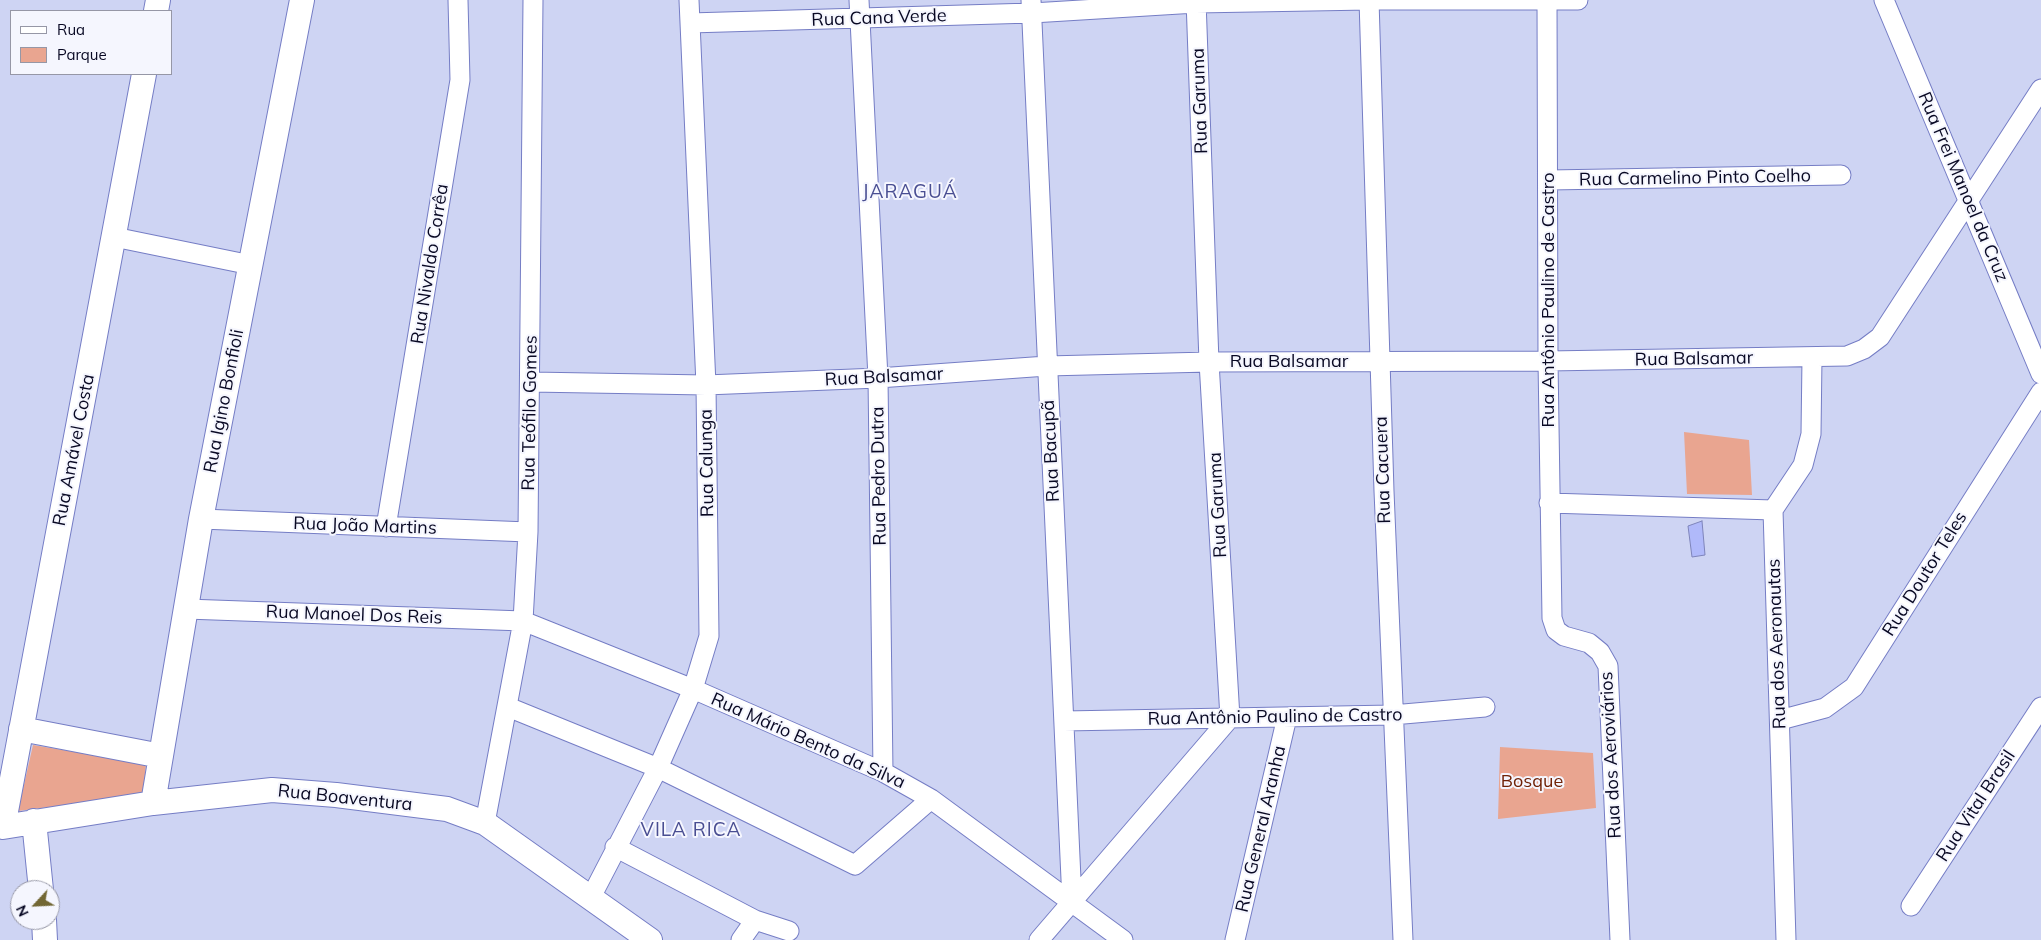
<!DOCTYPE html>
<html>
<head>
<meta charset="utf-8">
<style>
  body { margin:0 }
  #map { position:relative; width:2041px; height:940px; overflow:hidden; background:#ced4f3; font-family:Mulish,sans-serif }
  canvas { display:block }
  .legend { position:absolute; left:10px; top:10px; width:162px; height:65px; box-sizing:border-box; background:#f5f6fe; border:1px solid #9697a6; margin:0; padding:6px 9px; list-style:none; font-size:15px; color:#080823 }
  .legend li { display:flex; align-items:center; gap:10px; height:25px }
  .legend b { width:25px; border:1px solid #9697a6 }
  .north { position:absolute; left:10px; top:880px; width:50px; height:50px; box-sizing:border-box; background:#f5f6fe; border:1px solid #9697a6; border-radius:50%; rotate:245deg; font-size:14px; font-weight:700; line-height:20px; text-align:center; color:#080823 }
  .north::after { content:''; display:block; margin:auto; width:18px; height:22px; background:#726734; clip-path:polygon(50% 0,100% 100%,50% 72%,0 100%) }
</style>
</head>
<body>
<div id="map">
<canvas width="2041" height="940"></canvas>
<ul class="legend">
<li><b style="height:6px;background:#fff"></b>Rua</li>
<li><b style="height:14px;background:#e9a590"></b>Parque</li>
</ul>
<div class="north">N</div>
</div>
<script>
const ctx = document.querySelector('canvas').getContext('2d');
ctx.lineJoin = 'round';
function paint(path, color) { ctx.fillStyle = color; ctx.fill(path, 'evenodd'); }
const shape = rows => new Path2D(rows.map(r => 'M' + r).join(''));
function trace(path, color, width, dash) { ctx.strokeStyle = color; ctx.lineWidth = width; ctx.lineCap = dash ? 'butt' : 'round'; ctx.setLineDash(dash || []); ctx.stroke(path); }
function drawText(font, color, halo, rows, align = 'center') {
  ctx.font = font + ' Mulish,sans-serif'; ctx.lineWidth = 4; ctx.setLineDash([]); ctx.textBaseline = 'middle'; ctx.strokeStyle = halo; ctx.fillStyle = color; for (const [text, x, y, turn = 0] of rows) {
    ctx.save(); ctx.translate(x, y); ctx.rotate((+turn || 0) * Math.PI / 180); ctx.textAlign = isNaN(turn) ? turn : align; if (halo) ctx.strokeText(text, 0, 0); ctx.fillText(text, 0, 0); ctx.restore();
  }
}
paint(shape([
  [1684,432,1749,440,1752,495,1687,494],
  [33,745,146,764,143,795,18,811],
  [1500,747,1593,753,1596,808,1498,819]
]), '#e9a590');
const water = shape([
  [1702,521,1705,555,1692,557,1688,526,1702,521]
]);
paint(water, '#b0b9fa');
trace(water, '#7e84ba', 1);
const minor = shape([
  [859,0,878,378,883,772],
  [1031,0,1072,901],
  [1369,0,1384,491,1403,940],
  [1547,0,1548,361,1552,618,1556,630,1564,636,1589,643,1600,652,1608,666,1620,940],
  [1884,0,2041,374],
  [690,23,1032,13,1196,3,1369,0,1578,0],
  [1549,180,1841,175],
  [114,237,251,265],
  [531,382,706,385,878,378,1047,366,1209,362,1548,361,1847,356,1864,349,1880,337,2041,89],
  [1549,503,1773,510],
  [201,519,528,532],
  [386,527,460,80,458,0],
  [186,609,523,621,693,689,883,772,931,799,1123,940],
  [508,707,658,768,855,865,931,799],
  [1780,720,1825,708,1854,687,2041,392],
  [1064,721,1392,715,1485,707],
  [485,823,523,621,528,532,533,0],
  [615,847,755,920,789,931],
  [590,899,658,768,693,689,709,636,706,385,689,0],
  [1911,906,2041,707],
  [741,940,755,920],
  [1039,940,1230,718,1209,362,1196,0],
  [1235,940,1287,717],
  [1786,940,1773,510,1803,465,1811,434,1812,358]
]);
const tertiary = shape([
  [156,11,158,0],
  [144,74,3,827,153,803,272,790,336,795,447,809,485,823,650,940],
  [21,729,161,756],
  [153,803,201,519,302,0],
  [34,821,41,890],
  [44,920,45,940]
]);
trace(minor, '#757dc5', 21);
trace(tertiary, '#757dc5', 26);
trace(minor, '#fff', 19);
trace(tertiary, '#fff', 24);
drawText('18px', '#080823', '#f5f6fe', [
  ["Rua Cana Verde",879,18,-2],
  ["Rua Garuma",1200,101,-92],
  ["Rua Carmelino Pinto Coelho",1695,178,-1],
  ["Rua Frei Manoel da Cruz",1963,187,67],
  ["Rua Nivaldo Corrêa",430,264,-81],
  ["Rua Antônio Paulino de Castro",1549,300,-90],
  ["Rua Balsamar",1694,359,-1],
  ["Rua Balsamar",1289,362],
  ["Rua Balsamar",884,377,-3],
  ["Rua Igino Bonfioli",224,401,-79],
  ["Rua Teófilo Gomes",530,413,-89],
  ["Rua Amável Costa",74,450,-79],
  ["Rua Bacupã",1051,451,-93],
  ["Rua Calunga",707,463,-91],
  ["Rua Cacuera",1383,470,-92],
  ["Rua Pedro Dutra",879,476,-91],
  ["Rua Garuma",1218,505,-93],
  ["Rua João Martins",365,526,2],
  ["Rua Doutor Teles",1925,574,-58],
  ["Rua Manoel Dos Reis",354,615,2],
  ["Rua dos Aeronautas",1777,644,-92],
  ["Rua Antônio Paulino de Castro",1275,717,-1],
  ["Rua Mário Bento da Silva",808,741,24],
  ["Rua dos Aeroviários",1611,755,-93],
  ["Rua Boaventura",345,798,6],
  ["Rua Vital Brasil",1976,806,-57],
  ["Rua General Aranha",1261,829,-77]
]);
drawText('18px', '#702206', '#f5f6fe', [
  ["Bosque",1532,782]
]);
ctx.letterSpacing = '1px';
drawText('19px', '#494e92', '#f5f6fe', [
  ["JARAGUÁ",910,192],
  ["VILA RICA",691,830]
]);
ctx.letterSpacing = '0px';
</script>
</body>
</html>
